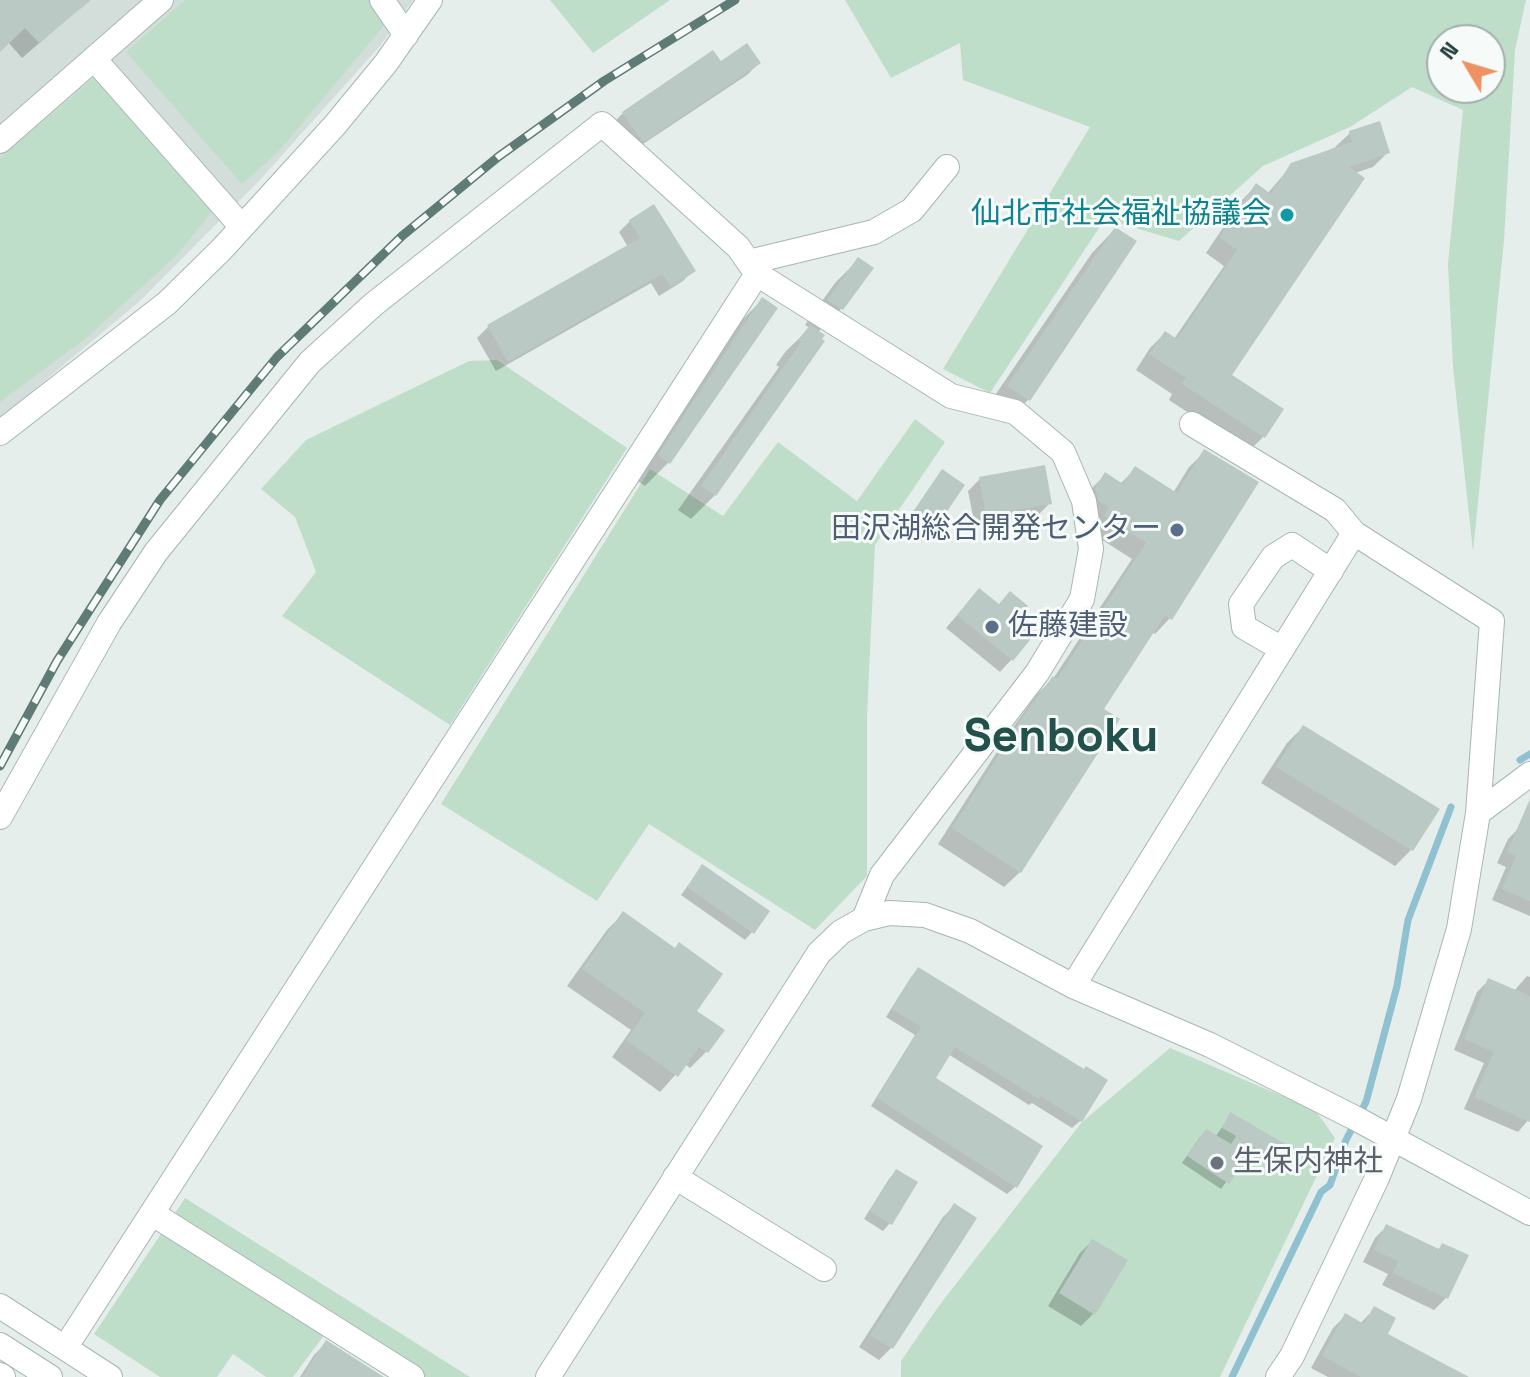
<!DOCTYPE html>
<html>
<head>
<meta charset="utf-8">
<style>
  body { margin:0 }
  #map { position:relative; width:1530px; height:1377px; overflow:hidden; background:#e5eeeb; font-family:"Space Grotesk",sans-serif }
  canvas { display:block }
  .north { position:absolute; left:1426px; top:24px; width:80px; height:80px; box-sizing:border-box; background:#f6faf8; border:2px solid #a2b0ac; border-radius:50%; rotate:308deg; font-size:22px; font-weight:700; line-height:32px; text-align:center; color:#24403b }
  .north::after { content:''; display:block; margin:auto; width:28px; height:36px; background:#ee9263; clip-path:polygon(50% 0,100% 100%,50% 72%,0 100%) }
</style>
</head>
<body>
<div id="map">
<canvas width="1530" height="1377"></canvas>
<div class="north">N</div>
</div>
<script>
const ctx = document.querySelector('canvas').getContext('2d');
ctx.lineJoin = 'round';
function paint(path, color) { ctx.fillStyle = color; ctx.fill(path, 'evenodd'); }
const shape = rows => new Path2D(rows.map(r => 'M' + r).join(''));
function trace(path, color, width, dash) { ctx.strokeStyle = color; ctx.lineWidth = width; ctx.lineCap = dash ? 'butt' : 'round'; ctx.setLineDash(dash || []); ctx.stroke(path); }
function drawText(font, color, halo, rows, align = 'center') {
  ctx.font = font + ' "Space Grotesk","Noto Sans JP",sans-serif'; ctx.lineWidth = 6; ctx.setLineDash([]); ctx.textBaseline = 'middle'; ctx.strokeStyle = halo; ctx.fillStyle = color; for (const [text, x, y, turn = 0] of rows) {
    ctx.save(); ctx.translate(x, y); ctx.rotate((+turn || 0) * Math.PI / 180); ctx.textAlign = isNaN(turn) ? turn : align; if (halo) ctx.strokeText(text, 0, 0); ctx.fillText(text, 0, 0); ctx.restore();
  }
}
paint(shape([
  [0,0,413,0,380,46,258,182,140,301,0,418]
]), '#d3deda');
paint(shape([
  [185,0,371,0,387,22,279,151,242,184,126,52],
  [550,0,670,0,593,53],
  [845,0,1526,0,1515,50,1504,240,1473,552,1453,367,1448,264,1463,110,1412,87,1350,127,1263,166,1179,241,1105,219,990,393,943,369,1090,127,963,80,960,43,891,78],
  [1442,40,1490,40,1490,88,1442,88],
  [94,78,214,209,177,255,85,339,0,402,0,158],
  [497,360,627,448,450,725,282,616,316,572,295,517,261,489,306,440,469,361],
  [915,419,945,442,875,545,867,715,867,876,815,930,649,824,597,901,441,804,650,469,723,516,778,442,857,501],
  [1170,1048,1315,1110,1335,1138,1220,1377,901,1377,901,1361,938,1307,1082,1122],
  [185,1198,470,1377,389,1377,395,1367,331,1326,293,1377,266,1377,233,1354,217,1377,160,1377,94,1334]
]), '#bfdeca');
paint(shape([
  [0,0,87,0,88,1,22,58,8,42,0,50],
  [720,63,759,63,747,75,631,152,611,125,623,113],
  [1350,133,1388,152,1373,167,1355,173,1229,375,1263,437,1248,452,1169,400,1172,394,1136,370,1150,348,1165,333,1174,339,1224,266,1206,253,1241,201,1256,186,1267,194,1292,165,1334,148],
  [630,221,693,270,683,281,659,296,651,283,496,371,477,338,488,327,628,247,619,232],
  [1115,229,1028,400,1004,423,985,410,1092,253],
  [858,260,871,269,841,309,818,332,822,341,715,495,691,519,678,510,779,367,776,365,786,351,810,328,805,325,835,283],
  [763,299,668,463,645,486,636,480,739,323],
  [1205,452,1170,618,1155,634,1152,632,1102,710,1020,872,1004,887,938,844,1011,730,1037,694,1053,679,1132,559,1090,532,1090,490,1105,475,1120,484,1135,469,1173,493,1189,467],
  [942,472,930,534,922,541,902,528],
  [980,479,1050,503,1038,515,975,526,968,491],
  [979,590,1013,620,1011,660,1000,672,946,628],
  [1303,727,1411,850,1395,866,1261,783,1287,743],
  [1519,828,1530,832,1530,916,1492,900,1506,867,1497,863,1508,839],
  [702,867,752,932,745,940,681,895],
  [623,914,674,950,706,1052,690,1068,685,1064,660,1092,612,1057,631,1030,567,986,607,930],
  [918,969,1084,1071,1080,1121,1072,1128,1032,1103,1029,1105,948,1054,933,1079,1015,1187,1007,1194,871,1106,915,1035,886,1017,911,977],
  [1527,976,1530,977,1530,1118,1518,1132,1464,1109,1484,1063,1454,1050,1477,992,1488,981,1514,991],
  [1231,1115,1287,1167,1281,1173,1247,1153,1221,1189,1182,1163,1200,1137,1215,1137],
  [896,1171,890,1223,883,1231,864,1219,889,1179],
  [955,1205,974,1218,891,1348,879,1360,859,1347,943,1217],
  [1387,1226,1437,1251,1443,1245,1466,1256,1446,1298,1434,1310,1382,1285,1388,1274,1363,1262,1375,1238],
  [1092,1241,1125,1261,1093,1314,1081,1326,1048,1306,1080,1253],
  [1374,1309,1385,1335,1457,1377,1328,1377,1311,1368,1333,1328,1345,1316,1360,1324],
  [326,1343,367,1377,300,1377,314,1355]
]), '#0003');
trace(shape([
  [1520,760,1530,754],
  [1232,1377,1321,1192,1330,1185,1346,1140,1366,1102,1397,986,1408,920,1451,807]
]), '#8fc1d1', 7);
paint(shape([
  [0,0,91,0,39,43,25,28,0,52],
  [747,43,761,63,644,142,639,137,622,112,713,50,721,61],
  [1380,121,1390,153,1349,167,1365,178,1232,375,1284,409,1265,438,1182,384,1186,378,1149,354,1165,331,1177,339,1237,250,1219,237,1256,183,1271,194,1291,163,1352,142,1349,131],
  [654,204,696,271,671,287,662,274,508,362,487,325,640,238,629,220],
  [1115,227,1137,241,1030,401,1007,386],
  [858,257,874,268,843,310,827,300],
  [762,297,778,308,670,464,658,455],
  [810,325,825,335,822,339,825,341,716,496,701,486,801,342,798,340],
  [1204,449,1259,482,1172,620,1165,615,1104,709,1120,719,1021,873,952,828,1026,712,1053,676,1057,679,1146,543,1104,516,1109,507,1099,501,1095,488,1105,472,1123,484,1135,466,1177,493],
  [1045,465,1052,504,986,515,979,477],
  [942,469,965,485,931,535,908,519],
  [979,588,999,604,1010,591,1028,606,1016,620,1034,635,1013,661,957,615],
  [1303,725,1440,809,1413,851,1276,767],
  [1530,799,1530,901,1502,889,1516,856,1507,852],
  [702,864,770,911,754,934,687,887],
  [623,911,675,948,679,942,723,974,697,1011,725,1030,708,1053,699,1047,678,1077,626,1040,645,1013,582,969],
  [918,967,1084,1069,1086,1066,1108,1080,1082,1122,1040,1096,1039,1099,955,1047,936,1078,1043,1146,1017,1188,877,1098,921,1027,892,1009],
  [1488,978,1530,996,1530,1122,1474,1097,1494,1052,1464,1039],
  [1230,1112,1299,1152,1289,1168,1254,1147,1229,1184,1187,1156,1206,1129,1231,1144,1236,1136,1222,1128],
  [896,1169,918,1182,892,1225,870,1211],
  [954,1203,977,1218,893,1349,870,1335],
  [1386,1224,1439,1249,1442,1243,1469,1255,1448,1299,1393,1273,1398,1261,1374,1250],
  [1092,1239,1128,1260,1095,1315,1059,1293],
  [1374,1306,1396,1318,1388,1334,1469,1377,1361,1377,1322,1356,1345,1313,1364,1324],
  [326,1340,384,1377,302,1377]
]), '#bac9c4');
const minor = shape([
  [382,0,406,35],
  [95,60,242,227],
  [0,141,161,0],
  [749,262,874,232,912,210,947,167],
  [1192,424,1335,510,1354,533],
  [0,433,167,303,222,249,335,125,386,63,430,0],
  [1282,649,1244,627,1241,604,1273,557,1292,545,1331,571],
  [1478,813,1530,774],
  [0,817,109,623,156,552,310,362,374,304,602,124,738,247,757,274,951,396,1015,412,1063,452,1084,501,1091,549,1082,599,1037,673,882,875,864,919],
  [1073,986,1354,533,1492,621,1478,813,1459,929,1409,1099,1377,1178,1292,1356,1278,1377],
  [675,1177,824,1269],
  [153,1214,412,1377],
  [0,1306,110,1377],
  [0,1345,50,1377],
  [65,1348,757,274],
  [0,1375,3,1377],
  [548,1377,819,953,841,932,864,919,889,913,925,915,970,931,1073,986,1210,1045,1355,1118,1530,1213]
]);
trace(minor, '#a7b6b3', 26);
trace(minor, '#fff', 24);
const rail = shape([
  [0,766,57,661,160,500,277,357,402,236,498,157,604,81,735,0]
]);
trace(rail, '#5f7b76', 9);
trace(rail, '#f6faf8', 6, [18]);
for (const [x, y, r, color] of [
  [1287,215,8,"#0f9aa8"],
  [1177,530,8,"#5c6f8a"],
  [992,627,8,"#5c6f8a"],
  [1217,1163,8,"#6b7280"]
]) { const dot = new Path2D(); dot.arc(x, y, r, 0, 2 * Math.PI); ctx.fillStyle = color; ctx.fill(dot); trace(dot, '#f6faf8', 3); }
drawText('30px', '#0d838f', '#f6faf8', [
  ["仙北市社会福祉協議会",1271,215]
], 'right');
drawText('30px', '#4e5e75', '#f6faf8', [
  ["田沢湖総合開発センター",1161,530],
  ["佐藤建設",1008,627,"left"]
], 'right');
drawText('30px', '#5b616d', '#f6faf8', [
  ["生保内神社",1233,1163]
], 'left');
drawText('bold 46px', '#21514a', '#f6faf8', [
  ["Senboku",1061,739]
]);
</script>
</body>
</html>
